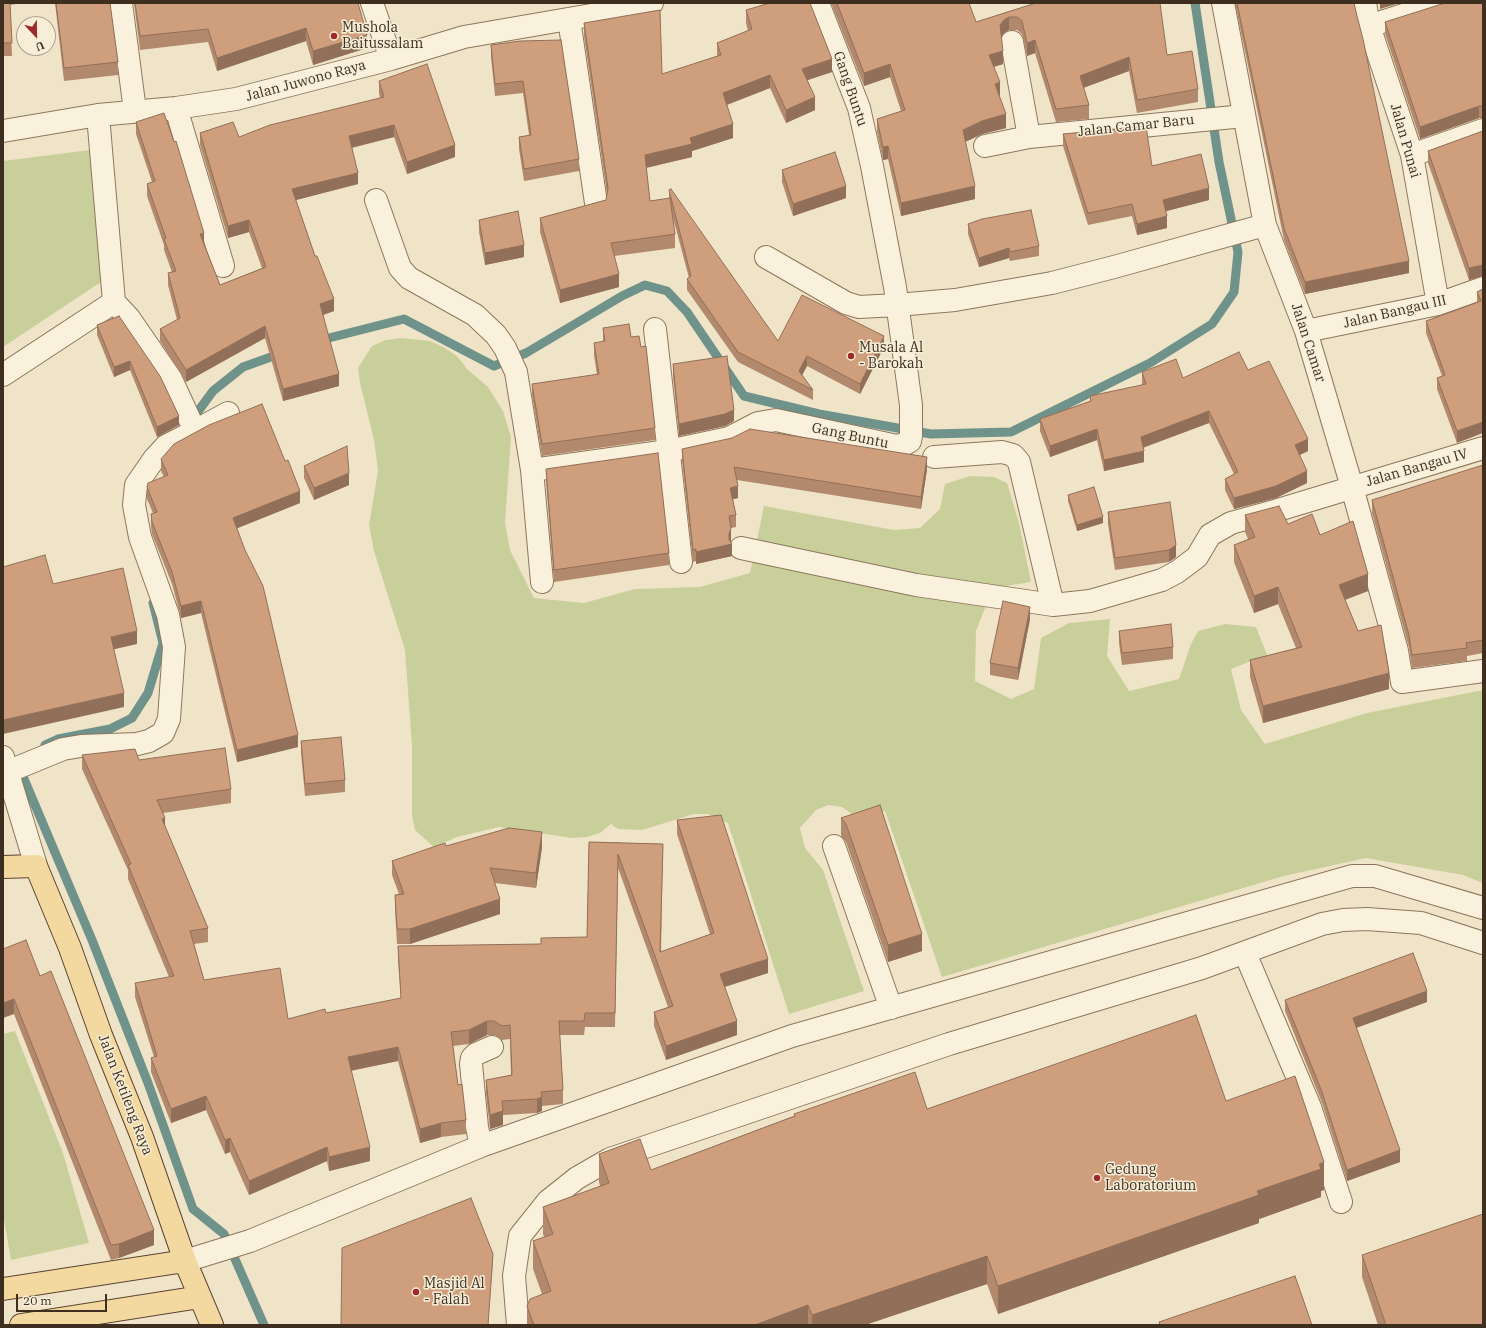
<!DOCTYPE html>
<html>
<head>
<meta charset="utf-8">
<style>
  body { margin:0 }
  #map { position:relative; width:1486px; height:1328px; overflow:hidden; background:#f0e4c8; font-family:"IBM Plex Serif",serif }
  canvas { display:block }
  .frame { position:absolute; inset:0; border:4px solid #3d2e20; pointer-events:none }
  .north { position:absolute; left:16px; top:16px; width:40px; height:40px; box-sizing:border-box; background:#f7eed8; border:1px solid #ada18e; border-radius:50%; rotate:158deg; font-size:11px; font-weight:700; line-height:16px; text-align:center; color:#3d2e20 }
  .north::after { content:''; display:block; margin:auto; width:14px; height:18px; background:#9e2a2b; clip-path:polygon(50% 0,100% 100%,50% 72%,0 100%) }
  .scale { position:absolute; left:16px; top:1294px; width:91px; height:18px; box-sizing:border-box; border:2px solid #3d2e20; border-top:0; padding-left:5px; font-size:12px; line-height:14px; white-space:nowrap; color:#3d2e20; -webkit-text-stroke:3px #f7eed8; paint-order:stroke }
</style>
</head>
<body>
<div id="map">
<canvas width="1486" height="1328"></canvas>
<div class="frame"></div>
<div class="north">U</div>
<div class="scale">20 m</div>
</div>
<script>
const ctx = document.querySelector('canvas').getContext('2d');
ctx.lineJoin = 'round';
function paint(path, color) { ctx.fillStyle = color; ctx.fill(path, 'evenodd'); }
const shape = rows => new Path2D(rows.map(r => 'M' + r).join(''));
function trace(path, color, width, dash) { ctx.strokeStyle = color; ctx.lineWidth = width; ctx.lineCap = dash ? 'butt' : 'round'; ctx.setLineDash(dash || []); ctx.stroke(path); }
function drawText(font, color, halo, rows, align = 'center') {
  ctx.font = font + ' "IBM Plex Serif",serif'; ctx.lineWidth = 3; ctx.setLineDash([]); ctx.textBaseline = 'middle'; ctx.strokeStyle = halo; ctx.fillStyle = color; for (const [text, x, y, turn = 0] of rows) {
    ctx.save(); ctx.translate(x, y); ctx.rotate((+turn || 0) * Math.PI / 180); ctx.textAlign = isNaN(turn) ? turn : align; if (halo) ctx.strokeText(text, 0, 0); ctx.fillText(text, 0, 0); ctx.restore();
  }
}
paint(shape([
  [90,150,101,282,3,347,3,161],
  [402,338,430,341,445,348,458,357,467,369,488,387,503,411,511,437,505,523,510,550,534,598,584,603,635,589,700,587,750,573,764,506,894,530,920,528,940,509,945,484,970,476,994,477,1007,483,1019,523,1031,582,993,588,976,631,975,681,1011,699,1034,689,1041,638,1069,623,1110,619,1107,656,1129,691,1179,679,1191,644,1198,631,1225,624,1256,627,1267,655,1231,669,1241,710,1265,744,1367,713,1483,690,1483,883,1463,875,1366,858,1284,876,942,977,885,811,853,815,842,807,828,805,816,810,800,828,805,848,823,870,864,991,789,1014,728,823,708,814,694,814,642,830,618,829,611,824,600,833,587,837,572,838,499,827,457,837,434,847,415,830,412,816,412,746,405,650,374,551,369,525,378,471,374,440,360,383,358,368,372,346,386,340],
  [15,1031,63,1153,89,1243,11,1260,3,1214,3,1034]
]), '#c9cf9b');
trace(shape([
  [317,341,404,319,494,366,526,353,622,296,645,285,667,291,687,312,744,396,819,414,931,434,1011,432,1150,363,1212,324,1234,292,1238,252,1219,162,1195,3],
  [191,421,213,391,243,367,282,353],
  [45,745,58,739,110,729,132,718,148,693,163,643,153,603],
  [19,767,92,940,148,1083,193,1209,224,1234,264,1325]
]), '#6f938a', 9);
const minor = shape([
  [121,3,135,111],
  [372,3,391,59],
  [1223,3,1265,225,1306,331,1352,487,1397,651,1402,682,1483,671],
  [1365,3,1369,26,1412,155,1438,304],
  [569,19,596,203],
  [1369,26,1441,3],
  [1012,42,1029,137],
  [176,108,223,266],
  [98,115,114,302],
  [3,131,98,115,176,108,236,99,391,59,464,37,638,7,652,3],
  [985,146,1029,137,1244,116],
  [1412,155,1483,130],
  [376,200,400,268,409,278,475,315,496,335,505,348,516,372,532,470,668,451,729,438,758,423,776,420,897,446,905,444,910,441,911,436,911,405,895,287,872,166,859,108,818,3],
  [766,257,846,303,859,307,897,305,955,300,1052,283,1114,267,1265,225],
  [655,329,681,562],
  [1306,331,1438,304,1483,288],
  [3,375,114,302,129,318,171,379,195,431,166,446,154,459,136,485,134,505,140,537,168,615,174,647,169,719,163,733,149,741,137,744,81,746,63,749,7,772],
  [195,431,228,413],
  [934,457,1002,452,1013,455,1019,462,1053,605],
  [532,470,542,582],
  [741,548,916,585,1053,605,1090,601,1162,580,1177,572,1197,557,1210,535,1231,523,1278,510,1483,448],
  [3,757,36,866],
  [834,846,891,1008],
  [1245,953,1310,1107,1341,1202],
  [481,1146,477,1127,471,1064,472,1058,476,1054,492,1047],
  [185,1261,250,1241,481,1146,792,1036,1352,876,1375,876,1483,908],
  [518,1325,514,1276,520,1236,548,1201,577,1178,610,1159,949,1044,1202,968,1322,924,1343,920,1367,919,1421,923,1483,943]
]);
const major = shape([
  [3,867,36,866,70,948,101,1035,142,1137,185,1261,212,1325],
  [3,1289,185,1261],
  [21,1325,200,1297]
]);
trace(minor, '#8d765c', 24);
trace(major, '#5b4430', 24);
trace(minor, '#faf1dc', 22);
trace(major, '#f3d9a0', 22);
paint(shape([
  [3,3,23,3,10,5,12,56,3,56],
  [55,3,110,3,118,62,118,75,64,81],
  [134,3,358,3,367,48,313,65,306,41,217,71,208,42,140,50],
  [831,3,969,3,976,22,1036,3,1167,55,1198,89,1198,102,1137,113,1129,71,1083,88,1089,105,1089,119,1056,122,1035,53,1027,56,1022,34,1017,30,1009,30,1004,33,1001,36,1003,64,994,67,1000,95,999,96,1006,128,982,134,965,142,975,199,901,216,888,159,883,160,877,132,877,119,901,111,890,77,864,86],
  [1235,3,1354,3,1409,273,1305,294,1284,240],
  [1483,3,1483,118,1479,118,1420,139,1385,34,1385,22],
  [746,10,832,72,807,80,815,110,786,123,770,88,727,105,733,138,692,151,692,157,646,168,650,201,669,199,669,190,778,341,884,347,860,394,807,366,802,375,813,390,813,400,738,362,687,290,687,279,689,278,672,214,675,234,675,248,614,256,619,287,560,303,540,232,540,218,606,200,607,194,584,36,584,23,662,74,717,56,717,43,748,31,746,23],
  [520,41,579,159,579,171,524,181,519,149,519,137,529,135,523,93,495,96,491,57,491,45],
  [379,81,455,157,407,174,394,137,352,148,358,184,296,200,334,311,323,315,339,386,283,401,265,338,186,382,160,341,160,329,177,320,168,285,168,273,172,272,164,250,164,245,147,196,147,184,152,182,136,134,136,122,204,243,220,285,262,268,249,232,228,238,200,145,200,133,239,137,380,98,379,93],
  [1483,131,1483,276,1469,280,1428,163,1428,151],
  [1063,134,1152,166,1209,200,1166,211,1167,228,1137,235,1132,216,1088,225,1063,146],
  [782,170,846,198,793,216,782,182],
  [479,220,524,257,485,265,479,232],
  [968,224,1039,246,1039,256,1010,261,1009,258,979,267,968,234],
  [1483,289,1457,443,1437,389,1437,378,1442,376,1426,333,1426,321,1477,302,1477,292],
  [119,316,179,425,157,437,130,370,114,377,97,335,97,325],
  [603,328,631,337,641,347,655,428,655,440,542,456,532,395,532,384,597,375,594,355,594,343,603,342],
  [673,364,734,421,725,426,679,436,673,376],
  [1248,370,1308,451,1300,455,1307,483,1276,498,1234,509,1225,490,1225,479,1234,474,1209,423,1143,448,1144,462,1104,471,1097,440,1050,457,1040,431,1040,419,1090,401,1090,396,1142,385,1142,372,1183,378],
  [682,449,927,469,921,509,737,480,738,498,733,499,736,515,736,527,731,528,731,542,732,556,696,564,696,561,693,562,682,461],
  [161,459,300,503,237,528,298,747,237,762,201,613,181,618,172,584,152,534,151,526,151,514,153,513,147,499,147,487,164,477,161,471],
  [304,466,349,485,314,500,304,478],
  [1483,466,1483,653,1467,656,1467,661,1412,668,1409,648,1372,513,1372,500],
  [546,469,669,553,669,565,554,582,546,481],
  [1068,495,1103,523,1077,531,1068,501],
  [1108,512,1176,545,1176,557,1169,562,1115,570,1108,524],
  [1245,515,1288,524,1320,535,1368,591,1345,600,1358,631,1389,689,1263,723,1250,677,1250,660,1296,648,1278,604,1254,613,1234,562,1234,545,1248,539,1245,532],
  [1030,619,1018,680,990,675,990,663],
  [1119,631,1173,647,1173,659,1122,665,1119,643],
  [301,741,345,780,345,792,305,796,301,753],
  [82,755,139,760,231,789,231,803,163,813,165,826,208,928,208,942,194,944,204,980,288,1019,326,1013,401,998,398,961,398,946,541,944,587,937,589,842,663,844,661,952,710,934,677,834,677,820,768,973,725,987,737,1035,666,1060,654,1026,654,1012,668,1007,618,868,615,1027,585,1027,584,1035,560,1035,563,1090,563,1104,542,1106,542,1111,537,1113,503,1115,503,1125,490,1129,486,1094,486,1080,511,1075,510,1039,502,1040,494,1035,487,1035,469,1044,453,1046,458,1085,466,1120,466,1134,441,1137,420,1143,398,1061,351,1071,370,1161,329,1171,327,1161,249,1195,230,1152,225,1154,206,1110,171,1123,151,1072,151,1058,154,1057,135,997,135,983,169,977,128,879,128,870,82,769],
  [880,805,922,951,888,962,846,842,841,836,841,818],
  [446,846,542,847,536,888,495,883,500,914,410,944,397,944,395,909,395,895,399,894,392,875,392,861],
  [3,949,40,976,154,1245,119,1258,111,1260,14,1014],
  [1285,1000,1427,1002,1356,1028,1400,1162,1347,1181,1322,1103,1285,1011],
  [1226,1101,1324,1190,1321,1191,1321,1197,1259,1219,1259,1223,998,1314,987,1284,865,1325,527,1325,527,1306,542,1294,533,1269,533,1241,544,1237,543,1234,543,1207,600,1186,599,1182,599,1154,651,1170,794,1116,794,1114,927,1109],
  [1362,1255,1483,1325,1378,1325,1362,1277]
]), '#b2896c');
paint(shape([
  [1380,3,1400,3,1380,9],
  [1009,17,1009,30,1004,33,1000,38,1000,25,1004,20],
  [306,28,306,41,217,71,217,58],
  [367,35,367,48,313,65,313,51],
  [1035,40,1035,53,1027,56,1027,43],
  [1003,51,1003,64,989,68,989,55],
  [1129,57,1129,71,1080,89,1080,76],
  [832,59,832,72,802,82,802,69],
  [890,64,890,77,864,86,864,73],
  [770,75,770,88,723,106,723,93],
  [1000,82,1000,95,995,97,995,84],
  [815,97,815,110,786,123,786,110],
  [1479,106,1479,118,1420,139,1420,127],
  [1006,114,1006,128,982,134,963,143,963,130,982,121],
  [733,124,733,138,692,151,692,157,645,168,645,155,690,138],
  [394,125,394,137,349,148,349,136],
  [455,145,455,157,407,174,407,162],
  [888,146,888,159,883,160,883,147],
  [358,173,358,184,292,201,292,189],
  [846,186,846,198,793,216,793,204],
  [975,186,975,199,901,216,901,203],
  [1209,188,1209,200,1163,212,1163,200],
  [1167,216,1167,228,1137,235,1137,224],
  [249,220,249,232,228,238,228,226],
  [204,233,204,245,200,234],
  [524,245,524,257,485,265,485,253],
  [1009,248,1009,258,979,267,979,258],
  [1409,261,1409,273,1305,294,1305,282],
  [1483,265,1483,276,1469,280,1469,268],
  [619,274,619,287,560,303,560,290],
  [334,299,334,311,320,316,320,304],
  [265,326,265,338,186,382,186,370],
  [884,336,884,347,860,394,860,384],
  [807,356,807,366,799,381,799,371],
  [130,361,130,370,114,377,114,367],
  [339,374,339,386,283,401,283,389],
  [734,410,734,421,725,426,679,436,679,424],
  [1209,411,1209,423,1141,448,1141,437],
  [179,416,179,425,157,437,157,427],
  [1483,422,1483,433,1457,443,1457,431],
  [1097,429,1097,440,1050,457,1050,446],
  [1308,439,1308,451,1295,457,1295,445],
  [1144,451,1144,462,1104,471,1104,460],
  [927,457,927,469,921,509,921,497],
  [1307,471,1307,483,1276,498,1234,509,1234,498],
  [349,473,349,485,314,500,314,488],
  [738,486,738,498,730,500,730,488],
  [300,491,300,503,233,530,233,518],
  [1103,517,1103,523,1077,531,1077,525],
  [731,528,731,540,729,545,732,544,732,556,696,564,696,552,729,534],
  [1176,545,1176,557,1169,562,1169,550],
  [1368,574,1368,591,1339,602,1339,585],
  [1278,587,1278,604,1254,613,1254,596],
  [201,601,201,613,181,618,181,606],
  [1030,607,1030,619,1018,680,1018,668],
  [137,631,137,644,111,650,111,637],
  [1389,673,1389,689,1263,723,1263,706],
  [124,693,124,707,3,734,3,720],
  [298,735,298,747,237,762,237,750],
  [165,818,165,832,162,819],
  [542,832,542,847,536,888,536,873],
  [500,899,500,914,410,944,410,929],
  [922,934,922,951,888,962,888,945],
  [768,959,768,973,720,988,720,974],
  [1427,991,1427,1002,1353,1029,1353,1018],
  [14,999,14,1014,3,1018,3,1003],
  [487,1021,487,1035,469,1044,469,1030],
  [737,1021,737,1035,666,1060,666,1046],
  [398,1047,398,1061,348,1071,348,1057],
  [206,1096,206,1110,171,1123,171,1109],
  [542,1097,542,1111,537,1113,537,1099],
  [503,1111,503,1125,490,1129,490,1115],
  [441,1123,441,1137,420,1143,420,1129],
  [230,1138,230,1152,225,1154,225,1140],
  [327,1147,327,1161,249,1195,249,1181],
  [370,1147,370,1161,329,1171,329,1157],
  [1400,1150,1400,1162,1347,1181,1347,1170],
  [1324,1162,1324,1190,1321,1191,1321,1197,1259,1219,1259,1223,998,1314,998,1286,1257,1191],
  [154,1230,154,1245,119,1258,119,1244],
  [493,1254,493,1260,488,1325],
  [987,1256,987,1284,865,1325,812,1325,812,1315],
  [808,1305,808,1325,755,1325]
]), '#916f58');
const building = shape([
  [3,3,10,3,12,43,3,43,3,3],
  [56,3,110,3,118,62,64,68,56,3],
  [135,3,358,3,367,35,313,51,306,28,217,58,208,29,140,36,135,3],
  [770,3,810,3,832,59,802,69,815,97,786,110,770,75,723,93,733,124,690,138,692,144,645,155,650,201,670,198,675,234,611,243,619,274,560,290,540,218,606,200,608,188,584,23,660,10,662,74,721,55,717,43,752,29,746,10,770,3],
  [837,3,969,3,976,22,1036,3,1160,3,1167,55,1192,51,1198,89,1137,100,1129,57,1080,76,1089,105,1056,109,1035,40,1027,43,1022,21,1017,17,1009,17,1004,20,1000,25,1003,51,989,55,1000,82,995,84,1006,114,982,121,963,130,975,186,901,203,888,146,883,147,877,119,905,110,890,64,864,73,837,3],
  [1237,3,1354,3,1357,16,1363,39,1409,261,1305,282,1284,228,1237,3],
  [1445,3,1483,3,1483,106,1479,106,1420,127,1385,22,1445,3],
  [561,40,579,159,524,169,519,137,531,135,523,81,495,84,491,45,520,41,561,40],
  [427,64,455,145,407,162,394,125,349,136,358,173,292,189,315,256,317,256,334,299,320,304,339,374,283,389,265,326,186,370,160,329,180,318,168,273,176,271,164,239,166,238,147,184,155,181,136,122,164,113,174,142,176,141,204,233,200,234,220,285,266,267,249,220,228,226,200,133,233,122,239,137,270,125,384,97,379,81,427,64],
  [1146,126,1152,166,1201,154,1209,188,1163,200,1167,216,1137,224,1132,204,1088,213,1063,134,1146,126],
  [1483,131,1483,265,1469,268,1428,151,1483,131],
  [835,152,846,186,793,204,782,170,835,152],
  [671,189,778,341,802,295,884,336,860,384,807,356,799,371,813,390,738,352,687,279,691,276,669,190,671,189],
  [1031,210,1039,246,1010,252,1009,248,979,258,968,224,982,219,1031,210],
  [518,211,524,245,485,253,479,220,518,211],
  [1483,289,1483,422,1457,431,1437,378,1445,375,1426,321,1481,301,1477,292,1483,289],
  [119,316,160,376,179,416,157,427,130,361,114,367,97,325,119,316],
  [629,324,631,337,639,336,641,347,646,346,655,428,542,444,532,384,599,374,594,343,605,341,603,328,629,324],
  [1239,352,1248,370,1269,361,1308,439,1295,445,1307,471,1276,486,1234,498,1225,479,1238,472,1209,411,1141,437,1144,451,1104,460,1097,429,1050,446,1040,419,1091,401,1090,396,1146,384,1142,372,1176,359,1183,378,1239,352],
  [727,356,734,410,725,414,679,424,673,364,727,356],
  [262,404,285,461,288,460,300,491,233,518,245,550,263,586,298,735,237,750,201,601,181,606,172,572,152,522,151,514,157,512,147,487,148,483,168,475,161,459,174,444,209,425,262,404],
  [750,429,927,457,921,497,734,467,738,486,730,488,736,515,729,516,731,528,729,534,729,540,732,544,696,552,696,549,693,550,682,449,732,438,750,429],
  [347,446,349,473,314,488,304,466,347,446],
  [658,453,669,553,554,570,546,469,658,453],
  [1483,465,1483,640,1466,643,1467,648,1412,655,1409,635,1372,500,1483,465],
  [1094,487,1103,517,1077,525,1068,495,1094,487],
  [1170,502,1176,545,1169,550,1115,558,1108,512,1170,502],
  [1279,506,1288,524,1312,514,1320,535,1353,521,1368,574,1339,585,1358,631,1381,625,1389,673,1263,706,1250,660,1302,647,1278,587,1254,596,1234,545,1255,537,1245,515,1279,506],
  [45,555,53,584,123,568,137,631,111,637,124,693,3,720,3,567,45,555],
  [1003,601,1030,607,1018,668,990,663,1003,601],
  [1171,624,1173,647,1122,653,1119,631,1171,624],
  [341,737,345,780,305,784,301,741,341,737],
  [225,748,231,789,157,800,165,818,162,819,208,928,190,931,204,980,280,968,288,1019,325,1009,326,1013,401,998,398,946,541,944,541,938,587,937,589,842,663,844,660,952,714,933,677,820,721,815,768,959,720,974,737,1021,666,1046,654,1012,673,1006,618,854,615,1013,585,1013,584,1021,559,1021,563,1090,541,1092,542,1097,537,1099,502,1101,503,1111,490,1115,486,1080,512,1075,510,1025,502,1026,494,1021,487,1021,469,1030,451,1032,458,1085,462,1084,466,1120,441,1123,420,1129,398,1047,348,1057,370,1147,329,1157,327,1147,249,1181,230,1138,225,1140,206,1096,171,1109,151,1058,157,1056,135,983,174,976,128,865,131,864,82,755,135,749,139,760,225,748],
  [880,805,922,934,888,945,846,824,841,818,880,805],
  [509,828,542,832,536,873,490,868,500,899,410,929,397,929,395,895,404,894,392,861,445,843,446,846,509,828],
  [26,940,40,976,51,971,154,1230,119,1244,111,1245,14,999,3,1003,3,949,26,940],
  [1413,953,1427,991,1353,1018,1400,1150,1347,1170,1322,1092,1285,1000,1413,953],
  [1196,1015,1226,1101,1295,1076,1324,1162,1319,1164,1321,1169,1257,1191,1259,1195,998,1286,987,1256,812,1315,808,1305,755,1325,534,1325,527,1306,530,1299,551,1291,533,1241,553,1234,543,1207,609,1183,599,1154,640,1139,651,1170,795,1116,794,1114,915,1072,927,1109,1196,1015],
  [471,1198,493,1254,488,1325,341,1325,342,1248,471,1198],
  [1483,1214,1483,1325,1386,1325,1362,1255,1483,1214],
  [1295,1276,1312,1325,1160,1325,1159,1322,1295,1276]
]);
paint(building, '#cf9f7d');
trace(building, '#916f58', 1);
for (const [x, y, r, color] of [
  [334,36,4,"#9e2a2b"],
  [851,356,4,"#9e2a2b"],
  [1097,1178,4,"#9e2a2b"],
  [416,1292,4,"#9e2a2b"]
]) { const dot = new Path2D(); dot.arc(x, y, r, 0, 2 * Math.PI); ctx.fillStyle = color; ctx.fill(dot); trace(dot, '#f7eed8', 1.5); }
drawText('14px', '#3d2e20', '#f7eed8', [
  ["Mushola",342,28],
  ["Baitussalam",342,44],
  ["Musala Al",859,348],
  ["- Barokah",859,364],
  ["Gedung",1105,1170],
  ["Laboratorium",1105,1186],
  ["Masjid Al",424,1284],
  ["- Falah",424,1300]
], 'left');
drawText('14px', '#3d2e20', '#f7eed8', [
  ["Jalan Juwono Raya",306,81,-15],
  ["Gang Buntu",850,89,71],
  ["Jalan Camar Baru",1136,126,-6],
  ["Jalan Punai",1405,141,74],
  ["Jalan Bangau III",1395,312,-13],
  ["Jalan Camar",1308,343,72],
  ["Gang Buntu",850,436,12],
  ["Jalan Bangau IV",1417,468,-16],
  ["Jalan Ketileng Raya",125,1095,69]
]);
</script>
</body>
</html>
